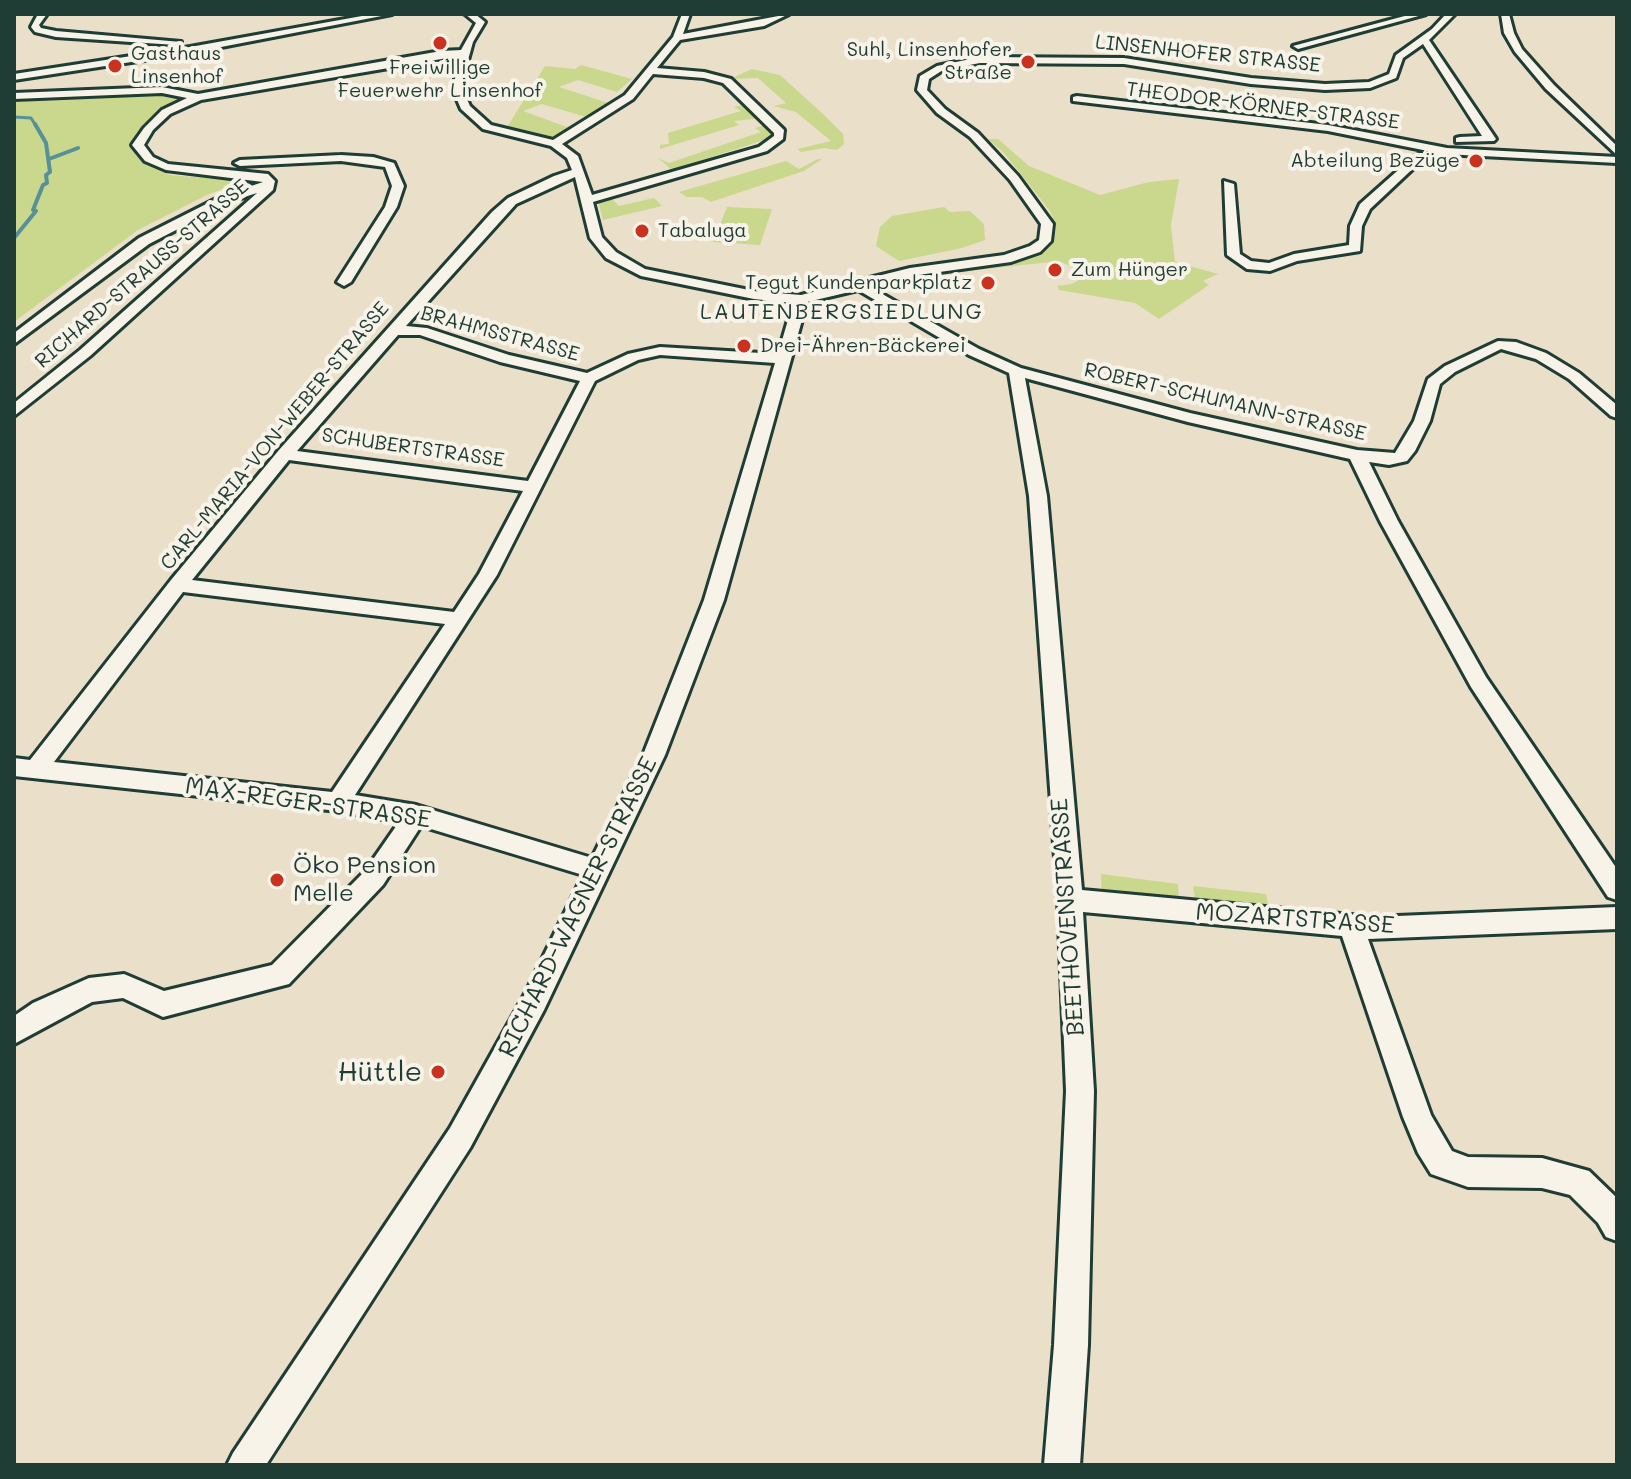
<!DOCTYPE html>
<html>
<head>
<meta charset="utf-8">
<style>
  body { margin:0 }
  #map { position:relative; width:1631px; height:1479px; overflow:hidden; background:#eadfc9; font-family:Mali,sans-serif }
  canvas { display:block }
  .frame { position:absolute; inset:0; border:16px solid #1f3d34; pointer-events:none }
</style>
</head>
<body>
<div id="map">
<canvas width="1631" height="1479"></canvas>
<div class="frame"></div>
</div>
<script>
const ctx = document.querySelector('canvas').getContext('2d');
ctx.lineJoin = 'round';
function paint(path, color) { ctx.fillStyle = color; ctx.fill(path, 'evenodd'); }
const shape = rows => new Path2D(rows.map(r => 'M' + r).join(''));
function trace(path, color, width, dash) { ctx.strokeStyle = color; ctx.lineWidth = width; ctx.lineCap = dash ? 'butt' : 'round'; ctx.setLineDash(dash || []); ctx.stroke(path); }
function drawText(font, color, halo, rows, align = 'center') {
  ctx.font = font + ' Mali,sans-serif'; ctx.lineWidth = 8; ctx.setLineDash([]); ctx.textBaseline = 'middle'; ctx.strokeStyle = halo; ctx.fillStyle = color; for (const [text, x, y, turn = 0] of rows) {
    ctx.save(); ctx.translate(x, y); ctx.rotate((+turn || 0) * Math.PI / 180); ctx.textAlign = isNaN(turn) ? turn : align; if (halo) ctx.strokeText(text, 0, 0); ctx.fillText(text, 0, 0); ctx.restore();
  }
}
paint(shape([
  [581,65,632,79,617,92,578,80,559,87,608,103,586,117,542,104,523,111,575,130,556,139,506,129,545,66,575,69],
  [752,69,780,75,823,114,843,134,844,144,837,150,824,148,801,152,798,149,831,141,796,112,774,106,786,103,758,78,730,79],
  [160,93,182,95,181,101,156,115,137,132,132,145,144,164,170,175,243,181,207,195,138,230,14,322,14,98],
  [743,105,754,117,761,118,734,121,739,125,660,149,660,145,669,144,668,133,741,111,734,107],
  [761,122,763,122,776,130,776,138,771,142,764,140,672,170,658,158,669,163,761,132,755,128,765,125],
  [988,139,998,139,1029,166,1100,195,1149,182,1179,179,1171,225,1175,262,1218,274,1203,281,1209,285,1159,319,1135,303,1059,290,1057,286,1072,284,1081,279,1070,266,1059,261,951,273,949,270,1030,258,1042,252,1055,235,1056,225,1050,211,1004,153],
  [818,159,822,159,804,171,711,202,702,197,687,197,679,192,786,161,799,169],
  [643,187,646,190,612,199,619,206,654,198,662,206,603,220,598,200],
  [727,207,772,209,760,245,713,242],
  [944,207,950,212,970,211,984,224,985,240,962,248,899,261,876,246,880,227,892,216],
  [1101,874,1178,884,1179,904,1102,894],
  [1193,886,1266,894,1270,913,1196,905]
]), '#c9d88c');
trace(shape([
  [14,117,31,118,36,126]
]), '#579099', 3);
trace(shape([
  [49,159,78,148],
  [14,238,36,211,33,210,43,185,47,183,46,175,50,172,46,143,35,124]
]), '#579099', 4);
const minor = shape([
  [38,14,47,14,39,25,41,28,56,31,181,42,176,45,56,37,35,32,31,27,38,14],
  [373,14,392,14,190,53,14,80,14,74,190,47,373,14],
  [465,14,475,14,485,22,473,42,463,78,463,90,470,106,491,125,553,140,625,95,673,37,682,14,690,14,683,34,789,14,764,26,680,40,657,68,704,72,731,79,784,130,783,139,767,151,593,202,602,237,616,252,645,269,754,291,801,295,910,268,1004,255,1030,246,1039,240,1041,224,1010,180,970,137,937,113,917,90,920,76,937,66,980,57,1124,58,1251,78,1325,84,1369,82,1389,74,1396,55,1432,29,1446,14,1455,14,1429,40,1496,139,1494,141,1456,142,1456,138,1460,137,1482,136,1423,44,1403,58,1396,78,1370,88,1325,90,1251,84,1124,64,980,63,943,70,929,79,927,90,945,109,978,133,1018,176,1053,224,1051,241,1040,252,1011,262,911,276,870,287,979,349,1021,368,1190,413,1357,450,1395,453,1414,421,1428,379,1445,366,1498,341,1516,342,1546,353,1579,373,1617,405,1617,418,1611,416,1569,379,1536,359,1501,349,1455,372,1440,384,1430,421,1415,451,1407,461,1389,465,1369,462,1398,521,1486,677,1617,869,1617,900,1608,897,1471,687,1380,521,1350,459,1188,422,1025,378,1047,496,1082,890,1373,917,1617,907,1617,929,1368,939,1431,1115,1452,1151,1468,1157,1542,1158,1589,1171,1617,1198,1617,1241,1606,1237,1598,1223,1570,1195,1542,1188,1468,1187,1431,1174,1418,1153,1403,1117,1342,936,1083,912,1094,1091,1088,1345,1080,1465,1044,1465,1054,1345,1066,1091,1058,900,1029,496,1009,373,969,355,858,290,807,302,724,600,665,755,544,1010,470,1148,266,1465,227,1465,233,1453,450,1128,526,992,583,875,421,826,383,885,289,984,163,1017,123,998,92,1002,14,1044,14,1016,33,1003,89,978,124,974,164,991,272,965,365,871,399,822,338,811,14,776,14,758,30,760,171,580,279,450,492,212,508,198,554,176,572,170,567,158,551,146,483,129,461,109,453,90,459,56,201,100,170,114,153,130,144,145,153,157,168,164,268,174,275,181,273,190,90,356,14,416,14,403,80,350,257,193,232,201,149,244,14,344,14,333,139,238,224,195,263,182,166,170,145,161,132,145,144,128,162,110,187,98,162,93,14,99,14,93,162,87,198,94,441,51,461,50,476,23,465,14],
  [653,74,704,78,723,83,774,133,774,136,759,147,592,195,578,156,562,144,633,99,653,74],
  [575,177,590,238,606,258,641,276,754,299,793,303,778,354,660,347,628,354,587,373,509,355,427,328,406,326,516,204,575,177],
  [398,335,420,335,500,362,580,381,528,481,297,451,398,335],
  [660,355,775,363,704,600,643,755,592,858,416,805,355,795,497,575,595,381,638,360,660,355],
  [289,460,523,491,479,574,454,612,192,580,289,460],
  [183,592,445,624,332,792,54,762,183,592],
  [1412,14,1426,14,1298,49,1293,46,1412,14],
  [1501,14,1509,14,1514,33,1522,49,1554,85,1617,146,1617,155,1546,89,1515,52,1504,33,1501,14],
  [1077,96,1328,125,1447,148,1617,157,1617,163,1444,154,1431,157,1421,161,1370,209,1362,226,1360,251,1297,261,1270,271,1247,269,1227,255,1224,181,1234,184,1240,254,1251,261,1269,263,1294,254,1349,245,1350,226,1360,204,1413,157,1428,151,1328,131,1073,101,1073,97,1077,96],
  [341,155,373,157,394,163,404,186,397,207,351,282,344,286,337,282,385,207,392,186,385,167,341,161,240,166,234,163,240,160,341,155]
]);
trace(minor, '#1f3d34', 6);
paint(minor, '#f7f3e8');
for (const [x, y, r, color] of [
  [440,43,8,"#c8321e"],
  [1028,62,8,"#c8321e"],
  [115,66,8,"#c8321e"],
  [1476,161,8,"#c8321e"],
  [642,231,8,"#c8321e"],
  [1055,270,8,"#c8321e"],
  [988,283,8,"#c8321e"],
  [744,346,8,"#c8321e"],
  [277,880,8,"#c8321e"],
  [438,1072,8,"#c8321e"]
]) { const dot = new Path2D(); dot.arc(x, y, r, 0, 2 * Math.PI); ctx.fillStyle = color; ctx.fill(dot); trace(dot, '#f7f3e8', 3); }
drawText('20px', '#1f3d34', '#f7f3e8', [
  ["Suhl, Linsenhofer",1012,50,"right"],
  ["Straße",1012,73,"right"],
  ["Gasthaus",131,54],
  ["Linsenhof",131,77],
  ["Freiwillige",440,68,"center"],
  ["Feuerwehr Linsenhof",440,91,"center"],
  ["Abteilung Bezüge",1460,161,"right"],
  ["Tabaluga",658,231],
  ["Zum Hünger",1071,270],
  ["Tegut Kundenparkplatz",972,283,"right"],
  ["Drei-Ähren-Bäckerei",760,346]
], 'left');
drawText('20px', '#1f3d34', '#f7f3e8', [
  ["LINSENHOFER STRASSE",1208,54,6],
  ["THEODOR-KÖRNER-STRASSE",1263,106,7],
  ["RICHARD-STRAUSS-STRASSE",142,274,-41],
  ["BRAHMSSTRASSE",500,334,15],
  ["ROBERT-SCHUMANN-STRASSE",1225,402,13],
  ["CARL-MARIA-VON-WEBER-STRASSE",275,436,-50],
  ["SCHUBERTSTRASSE",413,448,8]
]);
ctx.letterSpacing = '2px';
drawText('22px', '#1f3d34', '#f7f3e8', [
  ["LAUTENBERGSIEDLUNG",842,312]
]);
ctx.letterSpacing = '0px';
drawText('24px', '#1f3d34', '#f7f3e8', [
  ["MAX-REGER-STRASSE",308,803,8],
  ["RICHARD-WAGNER-STRASSE",578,907,-64],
  ["BEETHOVENSTRASSE",1068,917,-94],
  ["MOZARTSTRASSE",1295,919,4]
]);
drawText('24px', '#1f3d34', '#f7f3e8', [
  ["Öko Pension",293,866],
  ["Melle",293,894]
], 'left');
drawText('28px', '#1f3d34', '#f7f3e8', [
  ["Hüttle",422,1072]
], 'right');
</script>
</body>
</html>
